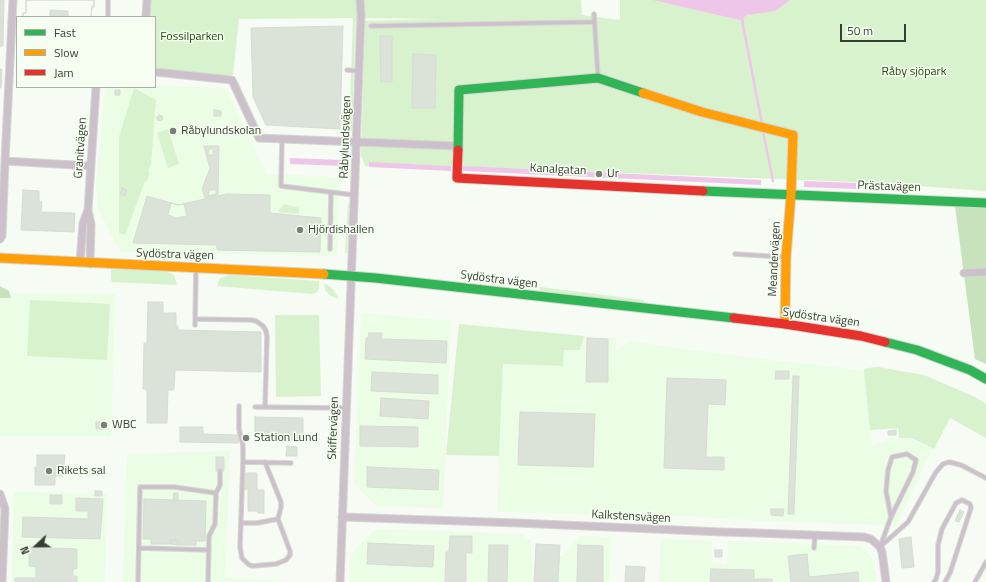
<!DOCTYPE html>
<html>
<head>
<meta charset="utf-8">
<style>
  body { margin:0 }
  #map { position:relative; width:986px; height:582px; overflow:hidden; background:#f6fbf4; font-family:"Titillium Web",sans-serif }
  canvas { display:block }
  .legend { position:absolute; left:16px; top:16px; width:140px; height:72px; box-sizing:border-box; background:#f5fef1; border:1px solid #a9b2a5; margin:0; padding:5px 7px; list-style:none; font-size:12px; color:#363f33 }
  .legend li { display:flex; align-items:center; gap:8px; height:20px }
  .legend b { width:20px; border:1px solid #a9b2a5 }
  .north { position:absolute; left:16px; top:526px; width:40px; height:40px; -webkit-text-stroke:3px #f5fef1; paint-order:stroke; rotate:248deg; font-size:11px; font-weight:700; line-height:16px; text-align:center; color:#363f33 }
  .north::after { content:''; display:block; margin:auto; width:14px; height:18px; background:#363f33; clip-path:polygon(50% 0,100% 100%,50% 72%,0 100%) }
  .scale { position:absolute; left:840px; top:24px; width:66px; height:18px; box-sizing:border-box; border:2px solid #363f33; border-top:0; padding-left:5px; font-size:12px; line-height:14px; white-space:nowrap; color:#363f33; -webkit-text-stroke:3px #f5fef1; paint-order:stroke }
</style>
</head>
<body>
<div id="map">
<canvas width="986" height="582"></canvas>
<ul class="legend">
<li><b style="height:5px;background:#30b455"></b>Fast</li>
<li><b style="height:5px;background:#ff9f0a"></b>Slow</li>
<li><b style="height:5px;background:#e5322d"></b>Jam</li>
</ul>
<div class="north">N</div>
<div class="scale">50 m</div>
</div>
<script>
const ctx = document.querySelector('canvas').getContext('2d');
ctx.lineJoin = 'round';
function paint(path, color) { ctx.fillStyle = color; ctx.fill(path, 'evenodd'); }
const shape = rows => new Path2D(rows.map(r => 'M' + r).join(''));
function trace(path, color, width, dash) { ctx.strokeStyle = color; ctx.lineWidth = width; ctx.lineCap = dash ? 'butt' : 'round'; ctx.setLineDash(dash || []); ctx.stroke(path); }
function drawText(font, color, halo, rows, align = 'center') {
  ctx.font = font + ' "Titillium Web",sans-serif'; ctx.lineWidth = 3; ctx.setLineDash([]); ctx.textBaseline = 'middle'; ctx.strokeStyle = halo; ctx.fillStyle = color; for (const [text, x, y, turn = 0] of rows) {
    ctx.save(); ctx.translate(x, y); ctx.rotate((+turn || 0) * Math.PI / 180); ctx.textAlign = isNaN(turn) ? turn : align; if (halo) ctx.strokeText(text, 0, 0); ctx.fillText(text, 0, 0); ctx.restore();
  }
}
paint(shape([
  [155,85,226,88,266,174,340,177,337,256,121,252,112,237,98,208,96,185,105,87,155,87],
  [0,293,115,294,111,436,0,436],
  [361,313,451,321,443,508,376,506,354,483],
  [581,337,616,338,616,351,630,341,705,352,866,371,872,446,892,438,913,440,932,449,895,527,879,525,738,520,692,516,610,514,610,502,609,515,497,512,503,364,563,366,564,351,581,351],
  [230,451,225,577,293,582,123,582,127,454],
  [14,492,107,494,105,582,12,582],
  [376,529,522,534,531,541,532,582,350,582,351,554],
  [579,536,611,537,609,582,558,582,559,556,563,556],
  [661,539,712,541,712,563,727,564,728,541,860,546,874,561,876,582,659,582]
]), '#ebfde4');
paint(shape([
  [143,0,581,0,582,15,620,20,620,0,986,0,986,191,880,183,398,164,365,166,361,155,365,21,437,19,356,18,352,130,349,134,353,18,239,19,233,75,155,74,155,17,142,17],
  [134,88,156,100,151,164,148,171,150,172,147,181,145,181,125,235,119,233,119,137],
  [168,129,179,164,168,168,157,133],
  [348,203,350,204,347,253,345,253],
  [284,204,299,208,299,214,279,212,279,210],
  [111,269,165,271,174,275,177,284,175,285,112,282,111,280],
  [230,275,319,281,319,289,316,293,312,294,217,286,220,278],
  [324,283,333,289,339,299,331,296,325,290],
  [540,287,644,300,643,303,540,291],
  [30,300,110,304,107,360,27,356],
  [275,315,319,315,321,396,276,397],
  [459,324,584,336,580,350,564,350,563,366,503,364,499,456,446,455],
  [878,367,924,375,975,397,986,404,986,438,950,418,934,449,912,438,899,438,898,428,870,430,864,370,868,368]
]), '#d8f2ce');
paint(shape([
  [955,206,986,207,986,364,975,359],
  [0,286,9,291,11,298,0,298]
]), '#c7e2bc');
paint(shape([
  [653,0,790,0,775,11,747,15,740,20],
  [290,158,344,160,344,166,290,164],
  [369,162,451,166,451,171,369,167],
  [463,166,761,180,761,185,463,171],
  [804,181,856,183,856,189,804,187]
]), '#eec6e9');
trace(shape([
  [742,15,743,25,762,124],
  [763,131,773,181]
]), '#eec6e9', 2.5);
const building = shape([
  [0,0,4,0,3,46,0,46,0,0],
  [26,0,94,0,94,7,92,6,91,17,23,17,23,13,26,13,26,0],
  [26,0,94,0,94,7,92,6,91,17,68,17,68,11,50,10,50,17,23,17,23,13,26,13,26,0],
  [343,26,340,129,266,125,253,97,251,28,343,26],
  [380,36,392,36,392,82,381,82,380,36],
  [413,54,436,55,435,108,412,108,413,54],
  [0,69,2,69,1,88,0,88,0,69],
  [115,90,120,90,120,95,115,95,115,90],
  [214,110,221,111,221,116,214,116,214,110],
  [159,115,162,116,163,119,160,121,157,120,157,117,159,115],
  [204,146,219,146,218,195,205,198,202,189,210,168,204,146],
  [209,149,213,149,213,155,208,155,209,149],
  [209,190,216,190,216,194,208,196,209,190],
  [122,188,127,190,125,196,120,194,122,188],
  [23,190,39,191,39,201,42,202,41,212,75,213,74,232,21,230,23,190],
  [227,194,270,195,270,213,321,218,320,252,217,250,217,245,133,243,147,196,178,205,227,194],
  [171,203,178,205,184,204,187,216,177,218,168,215,171,203],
  [148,302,163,302,163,313,176,313,176,326,178,326,178,330,261,332,261,372,175,370,174,390,168,390,167,423,147,423,147,389,143,389,144,343,147,343,148,302],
  [369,333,382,333,381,339,447,341,446,363,365,359,366,338,368,338,369,333],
  [587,338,608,339,608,382,586,382,587,338],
  [776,371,789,371,789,379,775,379,776,371],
  [372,372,438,375,438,394,371,391,372,372],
  [793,376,799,376,794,514,788,514,793,376],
  [667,378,726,380,725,405,708,404,706,457,724,457,724,470,664,468,667,378],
  [381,398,429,401,428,419,380,416,381,398],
  [520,412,595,414,593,467,518,465,520,412],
  [255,417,303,418,303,440,255,439,255,417],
  [96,422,104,422,104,429,96,429,96,422],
  [360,426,418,427,418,447,360,446,360,426],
  [180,427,203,427,203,434,239,435,238,443,180,442,180,427],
  [896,430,896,435,888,435,888,431,896,430],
  [287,446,297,447,297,456,286,456,287,446],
  [37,455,65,455,63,476,55,476,55,485,35,485,35,467,37,467,37,455],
  [216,457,224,457,224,471,216,471,216,457],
  [367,467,439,470,438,490,367,487,367,467],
  [244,473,257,473,257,490,264,490,264,513,258,513,258,511,248,511,248,489,244,489,244,473],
  [95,491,102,491,102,496,95,496,95,491],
  [174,493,178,493,178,500,173,500,174,493],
  [50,495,62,495,62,504,50,504,50,495],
  [76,498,103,499,100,539,22,537,23,517,88,519,88,511,76,511,76,498],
  [144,499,206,501,205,541,196,541,196,545,178,545,178,540,171,540,171,544,151,544,151,539,143,539,144,499],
  [771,509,784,509,783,516,771,515,771,509],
  [960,510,964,512,959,522,955,521,960,510],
  [450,536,472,536,472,553,466,553,466,582,445,582,446,552,449,552,450,536],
  [911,537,914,567,902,568,899,539,911,537],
  [171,540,178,540,178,545,171,544,171,540],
  [368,543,434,546,433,567,367,564,368,543],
  [536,544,560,545,558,582,534,582,536,544],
  [489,545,508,545,507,582,488,582,489,545],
  [578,545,603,546,603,582,577,582,578,545],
  [29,547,77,549,77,569,73,569,73,576,77,576,77,582,15,582,15,578,36,578,36,567,29,566,29,547],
  [715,550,722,550,722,557,715,557,715,550],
  [807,554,809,577,858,572,859,582,791,582,788,556,807,554],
  [626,566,645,567,644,582,625,582,626,566],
  [711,569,754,570,754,579,772,579,772,582,710,582,711,569]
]);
paint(building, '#dbe2d8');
trace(building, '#d6dcd4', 1);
const lane = shape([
  [594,14,598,77],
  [108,17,108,0],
  [371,26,594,22],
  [347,70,359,71],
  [282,139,281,186,354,195],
  [330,249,331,192],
  [735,254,784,257],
  [195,319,251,320,256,321,263,326,266,331,267,337,265,407],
  [195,325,196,268],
  [239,406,239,429,243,446,243,462,291,463],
  [255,407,346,408],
  [243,462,240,547,242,558,248,564,252,566,276,564,286,560,290,555,290,551,278,519,281,507,281,502,265,462],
  [216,493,220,485,220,471],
  [241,523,257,523,278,519],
  [881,546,908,522,936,472,943,464,949,462,961,465,986,478],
  [880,547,891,517,913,472,916,460,907,454,892,457,888,470,886,491,891,517],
  [139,548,209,550],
  [814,548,815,536],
  [138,582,140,487,174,487,216,493,215,524,209,536,208,582],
  [934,582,936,579,938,572,938,545,942,529,956,503,962,500,970,504,971,508,950,573,945,582],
  [975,582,986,562]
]);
const street = shape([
  [146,17,147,0],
  [155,72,232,80,259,138,457,146],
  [5,161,91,166],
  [0,239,2,236,5,161,13,0],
  [80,263,83,223,88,210],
  [90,264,91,224,88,210,96,87],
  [964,273,986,272],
  [0,494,5,509,2,582],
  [342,517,518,523,722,532,756,533,864,537,871,539,880,547,882,552,886,582],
  [340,582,361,14,360,0]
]);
const fast = shape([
  [458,150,459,90,598,78,643,93],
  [703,191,986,203],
  [324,274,376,278,734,318],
  [885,342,917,350,970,370,986,379]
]);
const slow = shape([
  [643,93,702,112,793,135,791,195,786,257,785,324],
  [0,258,324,274]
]);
const jam = shape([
  [458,150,457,178,703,191],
  [734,318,785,324,861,336,885,342]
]);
trace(lane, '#d4d8d2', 5.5);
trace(street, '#d4d8d2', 9);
trace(fast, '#d4d8d2', 11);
trace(slow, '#d4d8d2', 11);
trace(jam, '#d4d8d2', 11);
trace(lane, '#ccc0ca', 3.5);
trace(street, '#ccc0ca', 7);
trace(fast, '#30b455', 9);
trace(slow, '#ff9f0a', 9);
trace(jam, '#e5322d', 9);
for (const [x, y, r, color] of [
  [173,131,4,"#798177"],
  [599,174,4,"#798177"],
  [300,230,4,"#798177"],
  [104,425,4,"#798177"],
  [246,438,4,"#798177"],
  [49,471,4,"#798177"]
]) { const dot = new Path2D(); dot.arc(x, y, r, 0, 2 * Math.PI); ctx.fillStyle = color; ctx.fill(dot); trace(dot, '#f5fef1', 1.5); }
drawText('12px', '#224b0a', '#f5fef1', [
  ["Fossilparken",192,37],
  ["Råby sjöpark",914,72]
]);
drawText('12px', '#363f33', '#f5fef1', [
  ["Råbylundskolan",181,131],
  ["Ur",607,174],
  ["Hjördishallen",308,230],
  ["WBC",112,425],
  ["Station Lund",254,438],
  ["Rikets sal",57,471]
], 'left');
drawText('12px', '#363f33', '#f5fef1', [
  ["Råbylundsvägen",346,137,-88],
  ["Granitvägen",81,148,-86],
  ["Kanalgatan",558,170,3],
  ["Prästavägen",889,187,2],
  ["Sydöstra vägen",175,255,2],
  ["Meandervägen",775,259,-87],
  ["Sydöstra vägen",499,280,7],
  ["Sydöstra vägen",821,318,8],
  ["Skiffervägen",334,428,-88],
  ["Kalkstensvägen",631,517,3]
]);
</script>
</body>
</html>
